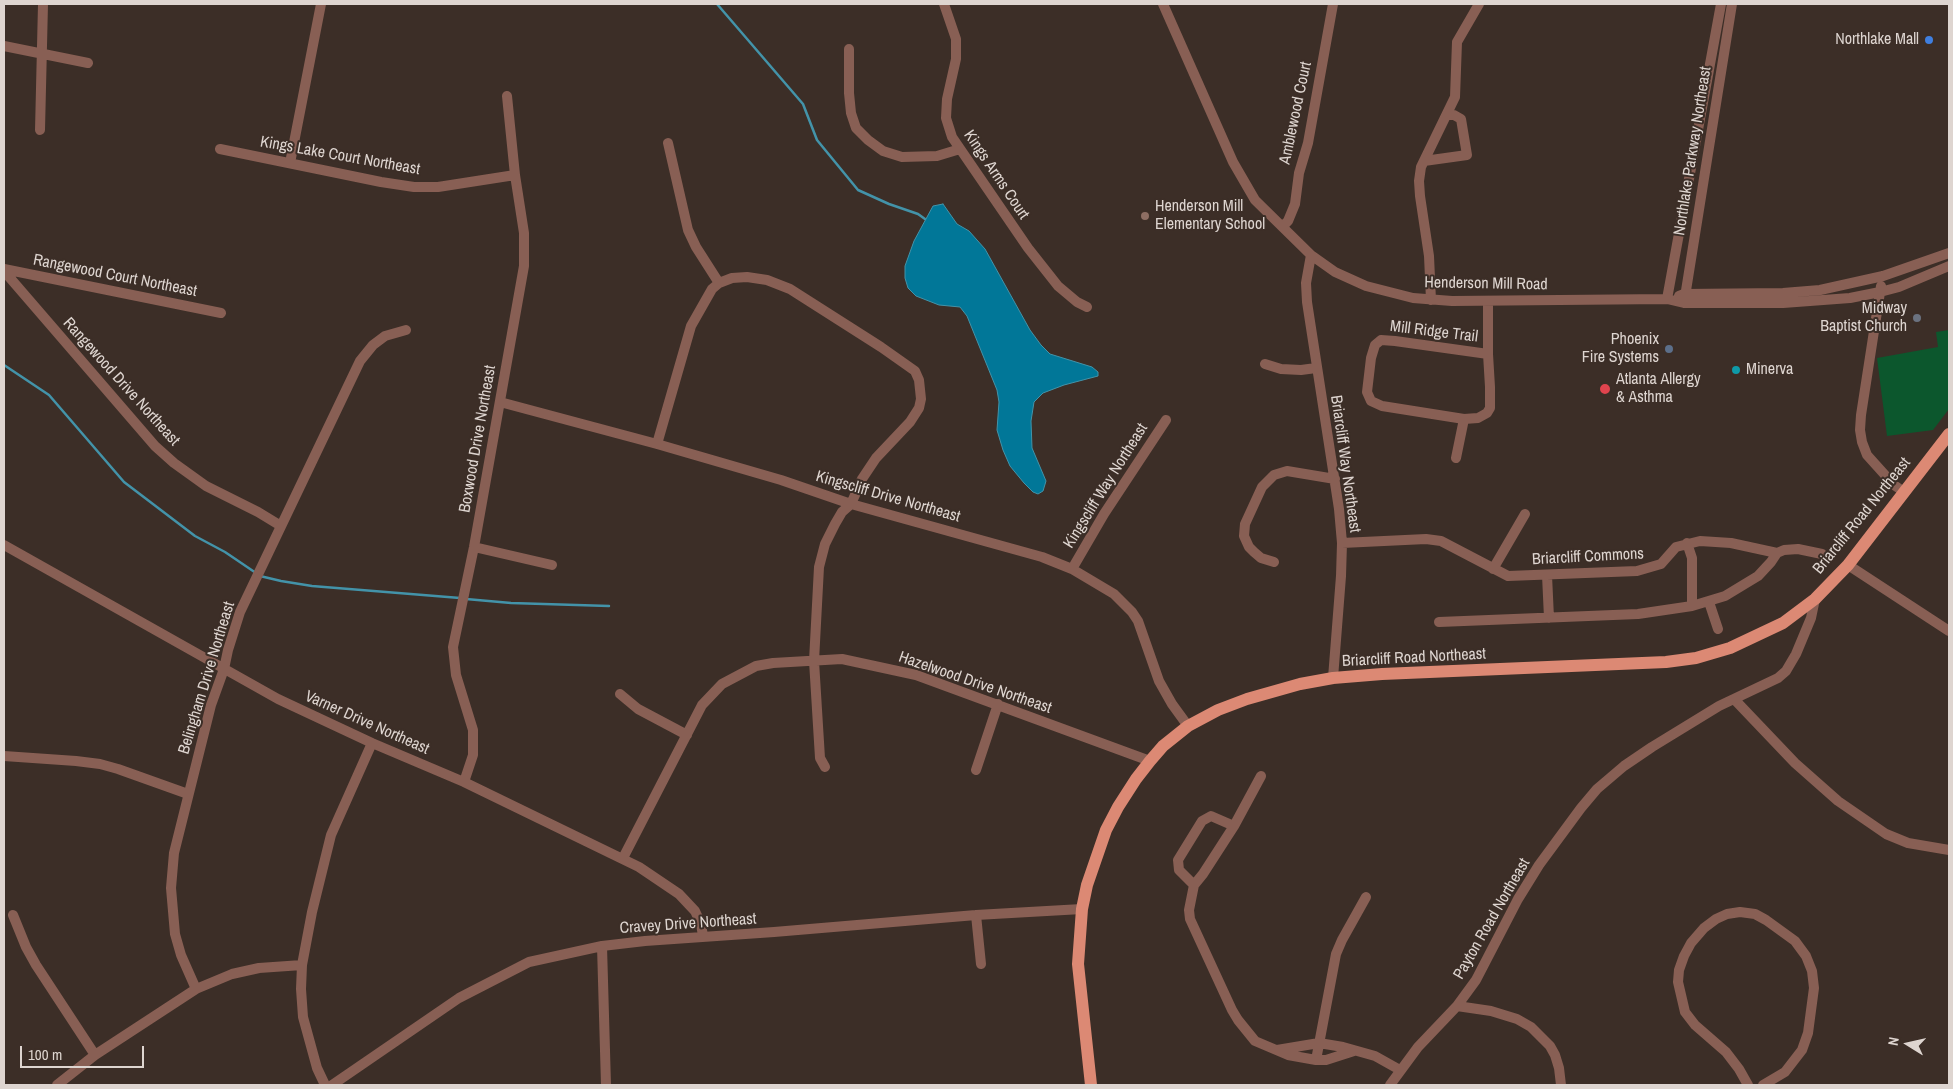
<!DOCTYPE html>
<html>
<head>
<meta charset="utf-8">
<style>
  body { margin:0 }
  #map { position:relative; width:1953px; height:1089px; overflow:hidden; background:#3c2e27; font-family:"Archivo Narrow",sans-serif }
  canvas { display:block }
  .frame { position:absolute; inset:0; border:5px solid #ded5d0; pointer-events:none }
  .north { position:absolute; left:1883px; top:1019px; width:50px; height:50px; -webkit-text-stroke:4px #3c2e27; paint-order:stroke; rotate:280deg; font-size:14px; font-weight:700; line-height:20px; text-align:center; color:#ded5d0 }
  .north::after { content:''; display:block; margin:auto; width:18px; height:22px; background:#ded5d0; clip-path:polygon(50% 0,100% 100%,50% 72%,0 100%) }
  .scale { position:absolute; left:20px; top:1046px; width:124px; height:22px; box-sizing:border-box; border:2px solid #ded5d0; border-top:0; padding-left:6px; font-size:15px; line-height:18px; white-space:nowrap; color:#ded5d0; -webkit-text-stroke:4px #3c2e27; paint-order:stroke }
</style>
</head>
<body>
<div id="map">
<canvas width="1953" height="1089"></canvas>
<div class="frame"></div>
<div class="north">N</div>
<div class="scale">100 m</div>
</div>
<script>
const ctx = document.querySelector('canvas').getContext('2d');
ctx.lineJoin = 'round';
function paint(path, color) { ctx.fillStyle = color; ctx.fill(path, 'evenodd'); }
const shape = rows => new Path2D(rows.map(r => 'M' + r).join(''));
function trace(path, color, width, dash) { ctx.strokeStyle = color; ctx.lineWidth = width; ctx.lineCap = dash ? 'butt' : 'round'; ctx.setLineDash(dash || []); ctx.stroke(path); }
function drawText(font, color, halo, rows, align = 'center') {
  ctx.font = font + ' "Archivo Narrow",sans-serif'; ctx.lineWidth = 4; ctx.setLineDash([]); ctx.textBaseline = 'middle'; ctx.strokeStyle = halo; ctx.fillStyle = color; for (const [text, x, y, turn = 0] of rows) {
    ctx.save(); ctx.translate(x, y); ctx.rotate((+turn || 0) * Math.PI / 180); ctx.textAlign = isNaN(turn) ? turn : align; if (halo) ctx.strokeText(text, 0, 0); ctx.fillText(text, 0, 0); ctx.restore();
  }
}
paint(shape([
  [1949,330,1949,409,1933,430,1887,436,1877,358,1938,347,1936,332]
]), '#0c572d');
const water = shape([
  [943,204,957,224,969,231,985,249,1030,330,1041,345,1050,354,1092,367,1098,372,1098,376,1064,385,1043,393,1034,402,1031,421,1032,448,1046,481,1043,491,1038,494,1033,492,1024,483,1010,466,1003,450,997,430,999,402,997,390,967,316,960,307,939,305,916,296,908,288,905,278,905,266,914,241,933,206,943,204]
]);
paint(water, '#017798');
trace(water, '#4393a9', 1);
trace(shape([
  [717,4,803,104,817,140,858,190,889,204,918,214,925,219],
  [4,365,49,395,124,482,195,536,225,552,256,573],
  [260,576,281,581,312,586,460,598],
  [466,599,511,603,609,606]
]), '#4393a9', 2.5);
trace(shape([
  [944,4,956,39,956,59,947,99,946,118,952,137,1028,248,1058,286,1077,302,1087,307],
  [1163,4,1233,162,1255,200,1311,255,1335,272,1366,286,1413,298,1452,301,1667,299,1684,303,1783,303,1850,298,1880,292,1899,287,1949,266],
  [4,46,88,63],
  [849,49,849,93,851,113,856,128,868,140,883,151,902,157,937,156,960,149],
  [40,130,43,4],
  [668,143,688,230,696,247,719,283],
  [220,149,381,182,414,187,438,187,515,175],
  [1424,161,1467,155,1461,119,1454,115,1447,115],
  [290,163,321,4],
  [1283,226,1288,221,1295,204,1299,173,1308,143,1333,4],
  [1311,255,1306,283,1307,302,1339,509,1342,543,1341,576,1333,678],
  [4,269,221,313],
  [4,271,155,446,174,463,206,486,258,512,281,526],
  [1881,286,1861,415,1860,430,1862,442,1867,455,1894,485,1904,492],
  [1679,296,1684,294,1783,293,1820,290,1883,276,1949,253],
  [1667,299,1721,4],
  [1431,300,1429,256,1420,196,1419,181,1421,167,1455,97,1457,42,1479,4],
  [1684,303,1732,4],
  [1488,354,1395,341,1381,340,1375,345,1371,358,1367,392,1371,401,1382,406,1464,419,1478,418,1487,413,1490,408,1490,387,1488,354,1488,301],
  [1265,364,1281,369,1301,370,1316,368],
  [500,402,657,444,781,480,851,504,1042,557,1072,569,1114,594,1132,612,1138,621,1159,681,1172,704,1188,726],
  [657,444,691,326,712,289,719,283,732,278,747,277,767,280,790,289,881,347,915,371,919,380,921,399,919,408,910,422,876,458,862,479,851,504,842,512,835,524,825,544,819,567,814,661,820,758,825,767],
  [1456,458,1464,419],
  [1342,543,1426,539,1441,541,1508,576,1637,571,1661,564,1676,547,1700,541,1731,543,1777,553,1771,562,1758,576,1725,596,1692,606,1638,614,1439,622],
  [1687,543,1692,558,1692,606],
  [4,545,278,699,372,743,464,782,639,867,679,894,695,911,701,924,703,936],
  [474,547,552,565],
  [1777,553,1784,550,1798,549,1822,554],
  [1274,562,1261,558,1254,552,1249,547,1244,536,1245,524,1262,487,1274,475,1287,471,1335,479],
  [1848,565,1949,631],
  [1072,569,1104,514,1166,420],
  [1493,569,1525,514],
  [1547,575,1549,618],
  [1709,602,1718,629],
  [620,694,638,709,687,735],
  [1734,699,1795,763,1838,801,1886,834,1908,843,1949,850],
  [4,756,76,761,100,764,118,769,188,794],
  [976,770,998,704],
  [1261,776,1234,826,1203,874,1194,885,1189,910,1190,919,1232,1010,1238,1020,1255,1041,1288,1055,1316,1060,1326,1060,1354,1051],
  [464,782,473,755,473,730,456,675,453,647,474,547,524,266,524,233,515,175,507,96],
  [623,858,702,705,722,684,756,666,773,663,842,659,916,675,1150,761],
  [1194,885,1179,870,1178,860,1202,821,1211,816,1234,826],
  [13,915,26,947,36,965,95,1055],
  [976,915,981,964],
  [602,946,606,1085],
  [196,989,181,955,175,934,171,888,174,853,211,705,224,669,228,650,240,612,360,361,373,345,385,336,406,330],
  [1457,1006,1491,1011,1517,1019,1531,1027,1550,1046,1555,1055,1559,1068,1561,1085],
  [1277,1050,1319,1043,1343,1047,1375,1056,1400,1070],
  [1316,1060,1336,954,1342,940,1366,897],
  [57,1085,95,1055,196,989,232,974,259,968,302,965],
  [325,1085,317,1068,303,1017,301,989,302,965,312,912,331,835,372,743],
  [332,1085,459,998,529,962,602,946,645,941,774,932,976,915,1082,909],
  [1390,1085,1418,1047,1457,1006,1476,980,1518,899,1539,865,1581,808,1597,789,1624,766,1652,747,1719,706,1778,678,1786,671,1796,654,1811,618,1815,599],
  [1748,1085,1739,1069,1726,1052,1695,1025,1685,1012,1678,982,1679,970,1684,956,1691,943,1704,928,1716,919,1727,914,1740,912,1755,914,1766,920,1795,941,1806,956,1812,971,1814,988,1808,1033,1802,1050,1785,1072,1763,1085]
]), '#885f54', 10);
trace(shape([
  [1091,1085,1078,964,1082,909,1087,885,1106,830,1118,807,1136,779,1150,761,1163,746,1188,726,1218,710,1247,699,1300,684,1333,678,1382,674,1666,662,1696,658,1730,648,1783,623,1815,599,1848,565,1949,434]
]), '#dc8974', 12);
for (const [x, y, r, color] of [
  [1929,40,5,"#3f7fe0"],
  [1145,216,5,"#8d6e63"],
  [1917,318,5,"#6b7280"],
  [1669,349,5,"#5c6f8a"],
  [1736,370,5,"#0f9aa8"],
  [1605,389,6,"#e0444e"]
]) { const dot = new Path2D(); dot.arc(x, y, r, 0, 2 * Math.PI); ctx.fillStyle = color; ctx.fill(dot); trace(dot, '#3c2e27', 2); }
drawText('16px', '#ded5d0', '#3c2e27', [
  ["Northlake Mall",1919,40],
  ["Henderson Mill",1155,207,"left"],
  ["Elementary School",1155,225,"left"],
  ["Midway",1907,309],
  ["Baptist Church",1907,327],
  ["Phoenix",1659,340],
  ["Fire Systems",1659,358],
  ["Minerva",1746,370,"left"],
  ["Atlanta Allergy",1616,380,"left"],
  ["& Asthma",1616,398,"left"]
], 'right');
drawText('16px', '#ded5d0', '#3c2e27', [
  ["Amblewood Court",1296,113,-78],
  ["Northlake Parkway Northeast",1693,151,-81],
  ["Kings Lake Court Northeast",340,156,10],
  ["Kings Arms Court",996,175,56],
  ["Rangewood Court Northeast",115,276,11],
  ["Henderson Mill Road",1486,284,1],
  ["Mill Ridge Trail",1434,332,7],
  ["Rangewood Drive Northeast",121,382,48],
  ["Boxwood Drive Northeast",478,439,-80],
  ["Briarcliff Way Northeast",1345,464,82],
  ["Kingscliff Way Northeast",1106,486,-58],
  ["Kingscliff Drive Northeast",888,497,16],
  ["Briarcliff Road Northeast",1862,516,-51],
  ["Briarcliff Commons",1588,557,-3],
  ["Briarcliff Road Northeast",1414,658,-3],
  ["Belingham Drive Northeast",207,678,-73],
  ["Hazelwood Drive Northeast",975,683,19],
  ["Varner Drive Northeast",367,723,24],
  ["Payton Road Northeast",1492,919,-60],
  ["Cravey Drive Northeast",688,924,-4]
]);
</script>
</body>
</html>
